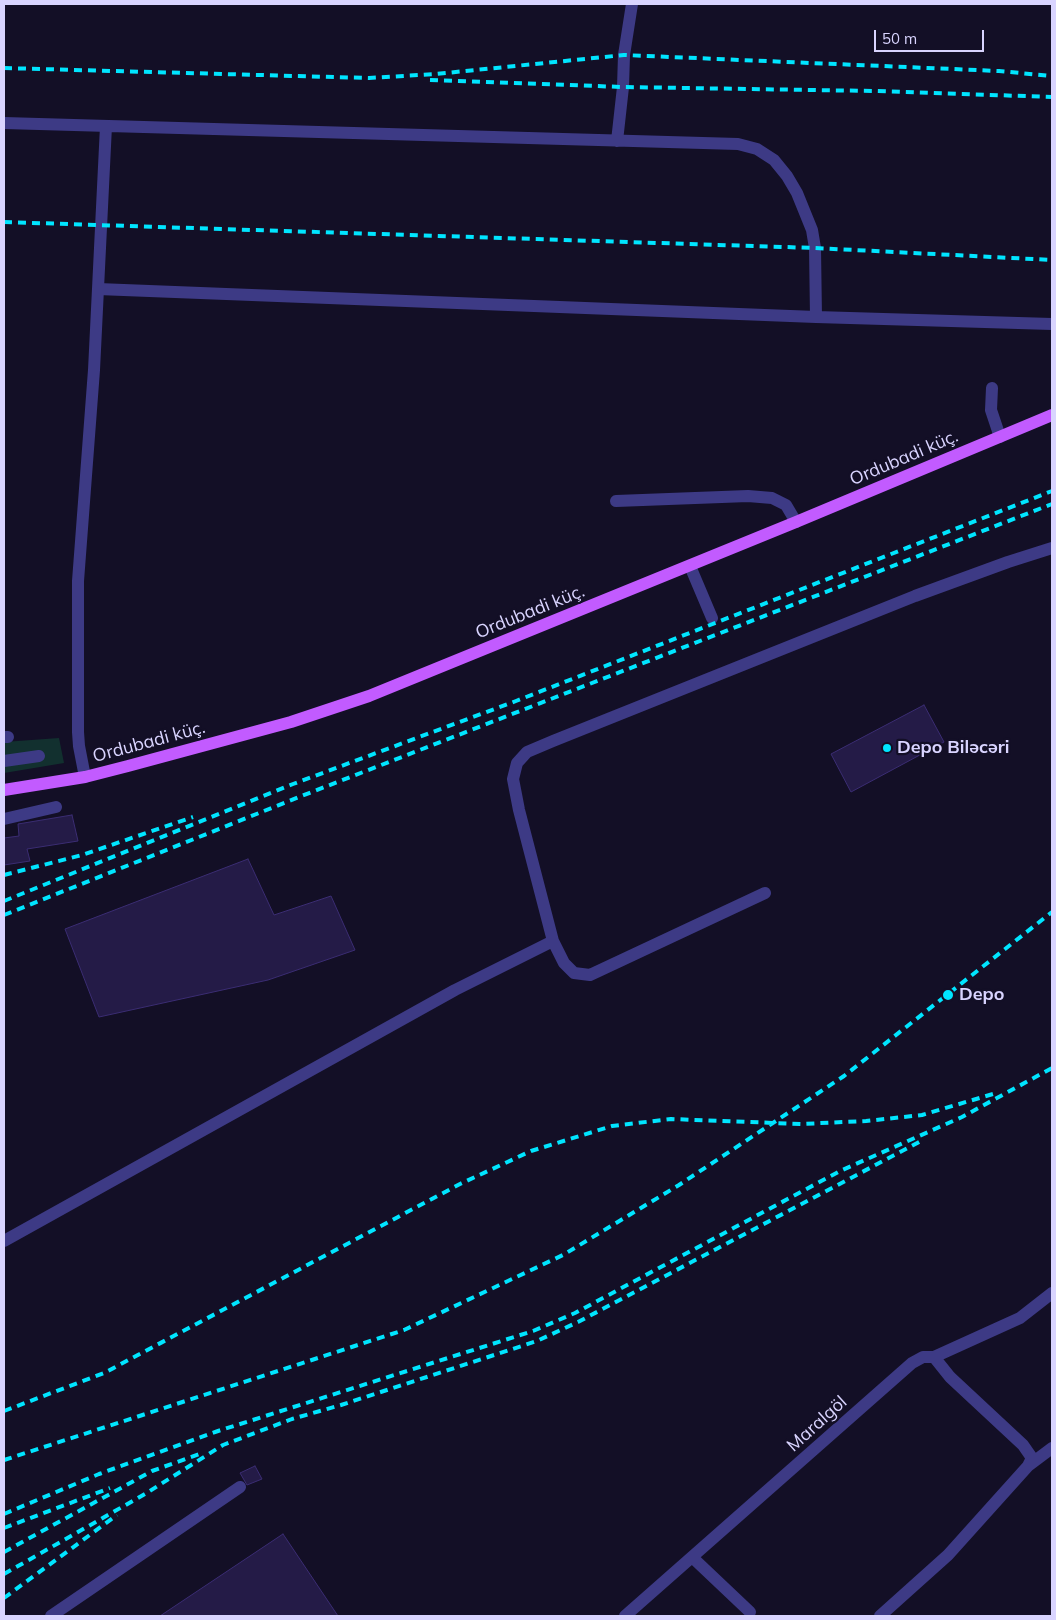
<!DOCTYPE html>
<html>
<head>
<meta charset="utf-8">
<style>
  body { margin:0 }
  #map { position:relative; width:1056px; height:1620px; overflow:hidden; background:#130f26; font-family:Mulish,sans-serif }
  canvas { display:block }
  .frame { position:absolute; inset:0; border:5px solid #d9d4ff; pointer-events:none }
  .scale { position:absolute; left:874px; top:30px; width:110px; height:22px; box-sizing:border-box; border:2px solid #d9d4ff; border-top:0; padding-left:6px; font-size:15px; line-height:18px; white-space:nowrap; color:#d9d4ff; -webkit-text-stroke:4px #130f26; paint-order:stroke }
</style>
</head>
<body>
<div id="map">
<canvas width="1056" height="1620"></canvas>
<div class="frame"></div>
<div class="scale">50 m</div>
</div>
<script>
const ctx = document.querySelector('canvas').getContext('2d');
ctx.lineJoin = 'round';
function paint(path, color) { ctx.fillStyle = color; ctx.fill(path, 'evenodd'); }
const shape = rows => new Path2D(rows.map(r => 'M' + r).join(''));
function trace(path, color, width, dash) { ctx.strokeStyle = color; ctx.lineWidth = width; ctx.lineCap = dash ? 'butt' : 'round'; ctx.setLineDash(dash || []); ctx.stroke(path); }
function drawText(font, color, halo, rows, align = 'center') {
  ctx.font = font + ' Mulish,sans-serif'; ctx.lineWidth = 4.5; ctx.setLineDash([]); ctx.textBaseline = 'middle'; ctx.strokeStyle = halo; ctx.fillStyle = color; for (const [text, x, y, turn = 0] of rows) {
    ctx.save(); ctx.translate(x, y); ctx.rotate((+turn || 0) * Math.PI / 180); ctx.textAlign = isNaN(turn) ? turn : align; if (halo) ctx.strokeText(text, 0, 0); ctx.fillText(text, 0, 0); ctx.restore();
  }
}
paint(shape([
  [59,738,64,763,4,773,4,742]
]), '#12302f');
const building = shape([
  [924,705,944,742,851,792,831,754,924,705],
  [72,815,78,841,27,849,30,861,4,865,4,838,19,836,18,824,72,815],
  [248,859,274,915,331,896,355,950,268,980,99,1017,65,929,248,859],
  [255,1466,262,1479,247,1485,240,1473,255,1466],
  [283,1534,338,1616,160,1616,283,1534]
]);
paint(building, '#241b47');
trace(building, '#3b2d73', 1);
trace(shape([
  [4,123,738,144,757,149,774,160,787,176,797,193,812,230,815,248,816,317],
  [617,141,623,87,624,55,632,4],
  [98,289,816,317,1052,324],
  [992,388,991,410,1000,437],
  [616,501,748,496,772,498,786,505,796,522],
  [690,566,712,618],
  [4,737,8,737],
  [4,761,39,756],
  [85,777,79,746,78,732,78,581,94,370,106,126],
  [4,819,56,807],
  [765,893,590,975,574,973,564,963,553,941,519,810,513,779,517,763,527,752,553,741,915,596,1008,562,1052,548],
  [4,1241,455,990,553,941],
  [1028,1466,1052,1448],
  [693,1558,750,1612],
  [51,1616,240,1487],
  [625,1616,912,1363,923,1357,934,1357,1020,1318,1052,1293],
  [880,1616,948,1555,1028,1466,1032,1458,1023,1445,950,1377,934,1357]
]), '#3d3a85', 12);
trace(shape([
  [4,790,85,777,128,766,291,722,369,696,796,522,1052,415]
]), '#c25bff', 12);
trace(shape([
  [4,68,369,78,436,74,624,55,999,71,1052,76],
  [430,80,623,87,875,91,1052,97],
  [4,222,815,248,1052,260],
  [4,875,82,855,193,817],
  [4,901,293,784,516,701,1052,491],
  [4,915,299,797,1052,504],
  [4,1411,104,1373,460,1184,531,1151,612,1126,671,1119,801,1124,866,1121,922,1115,993,1094],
  [4,1460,404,1330,563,1255,679,1185,844,1076,1052,912],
  [4,1514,99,1474,218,1431,533,1331,575,1313,840,1171,962,1117,1052,1068],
  [4,1528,110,1488],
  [4,1552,152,1471,202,1453],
  [4,1574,145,1494,223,1445,292,1419,341,1405,537,1341,578,1322,921,1141],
  [4,1598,117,1515]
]), '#00e5ff', 4, [8, 6]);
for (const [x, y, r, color] of [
  [887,748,5,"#00e5ff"],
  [948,995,6,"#00e5ff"]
]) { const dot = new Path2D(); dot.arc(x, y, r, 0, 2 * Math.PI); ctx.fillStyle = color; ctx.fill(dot); trace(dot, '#130f26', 2); }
drawText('18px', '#d9d4ff', '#130f26', [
  ["Ordubadi küç.",904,458,-23],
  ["Ordubadi küç.",530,612,-22],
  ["Ordubadi küç.",149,742,-15],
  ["Maralgöl",817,1424,-42]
]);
drawText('bold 18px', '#d9d4ff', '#130f26', [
  ["Depo Biləcəri",897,748],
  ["Depo",959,995]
], 'left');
</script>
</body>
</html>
